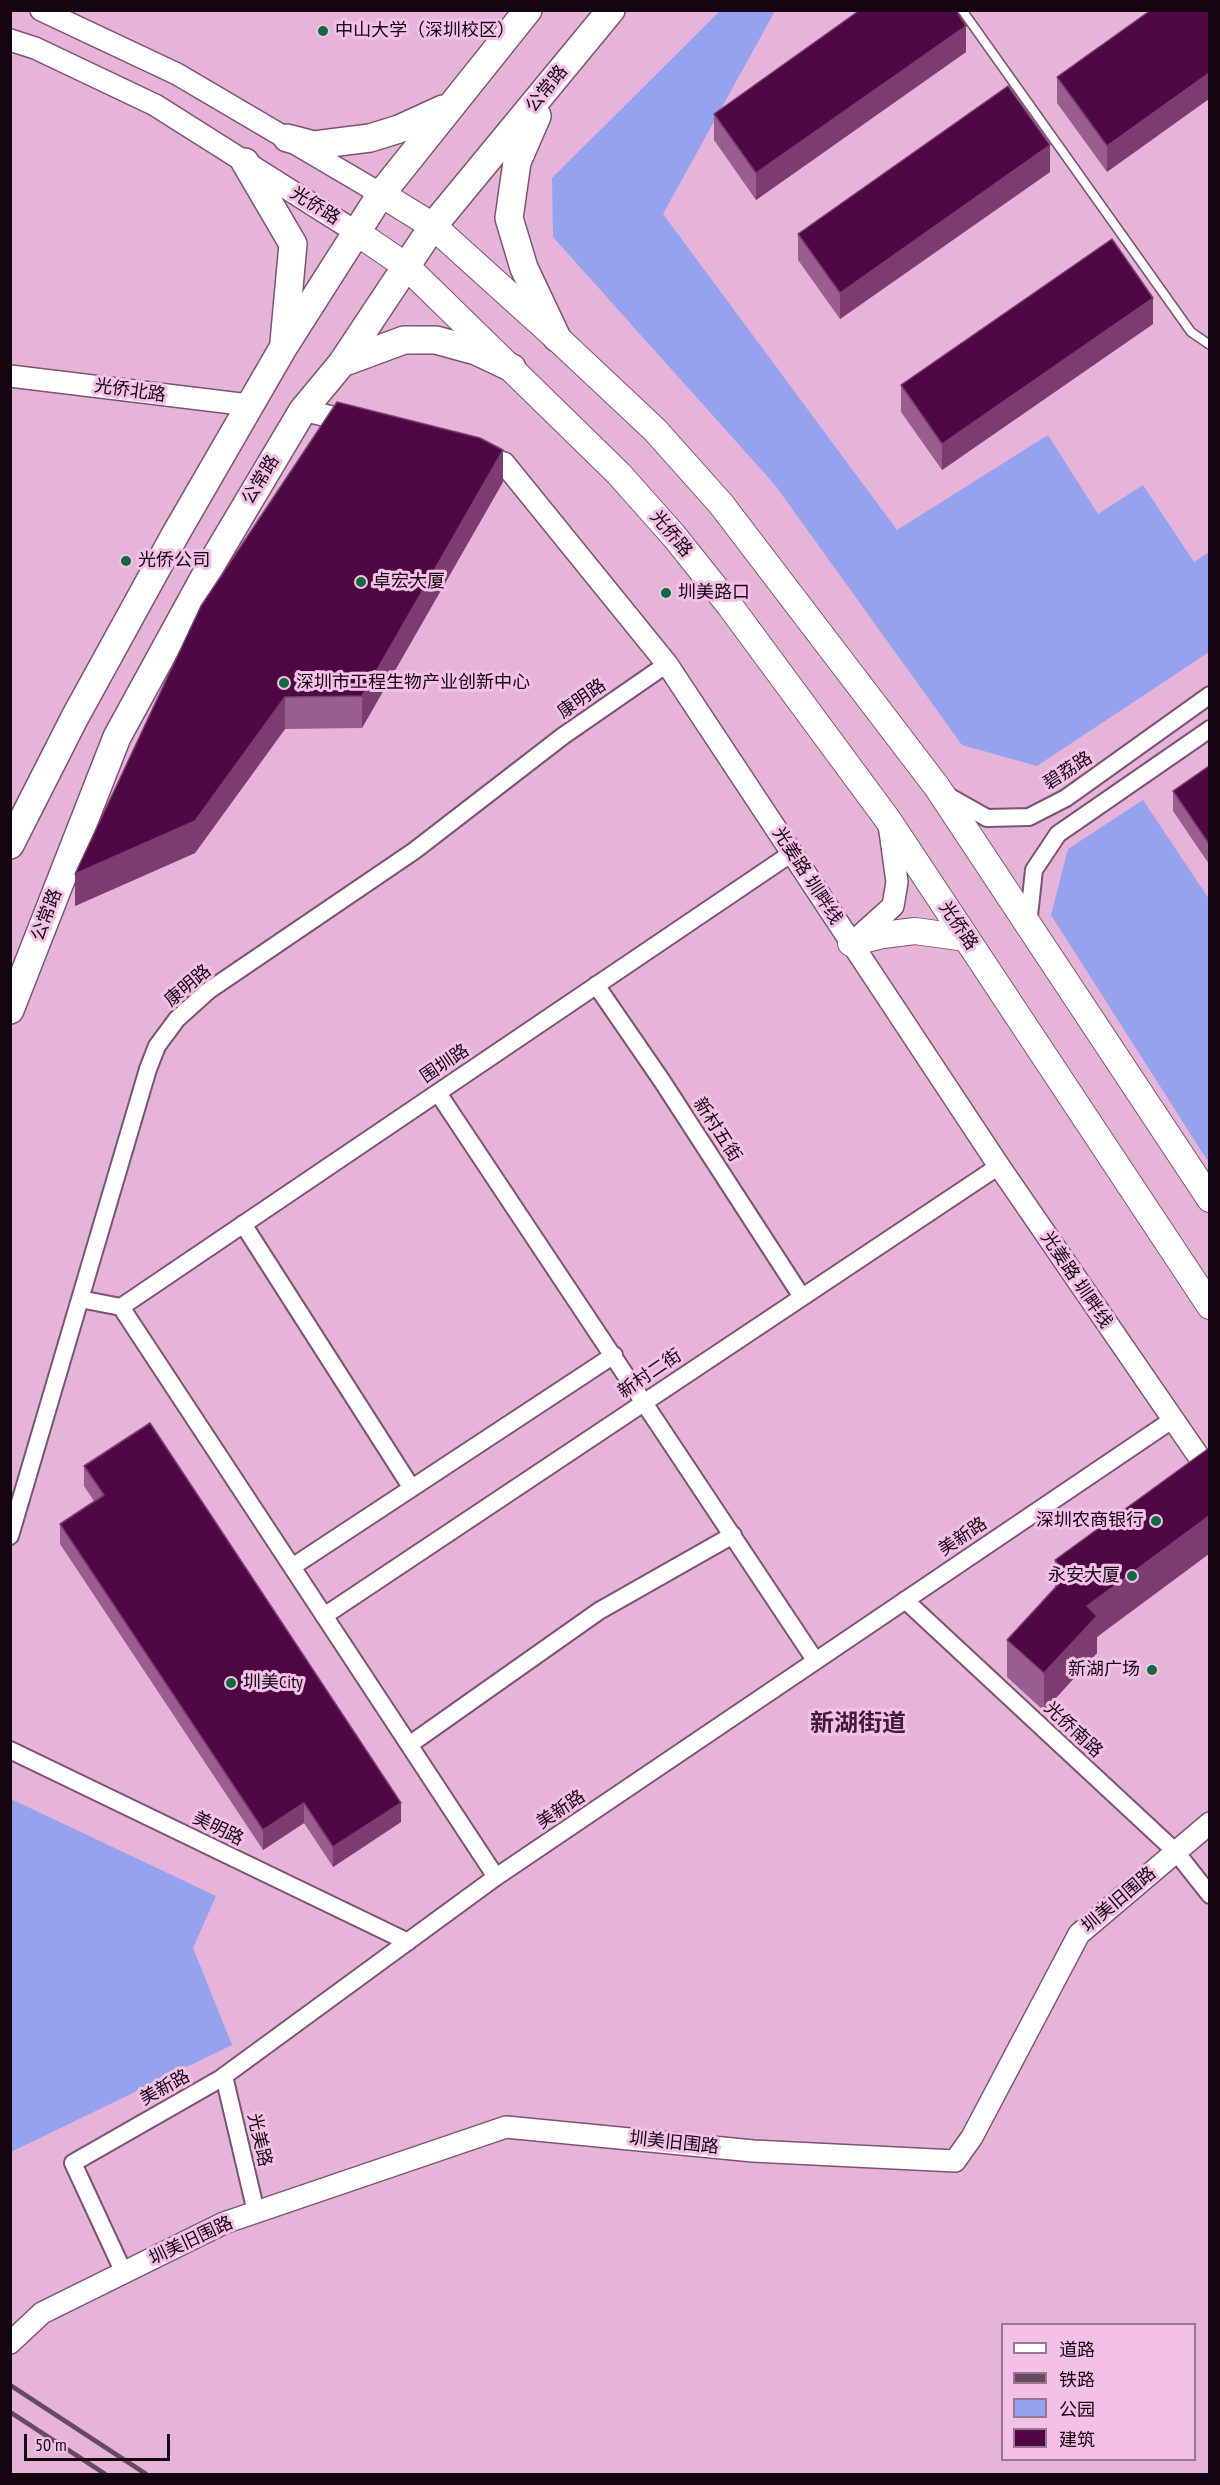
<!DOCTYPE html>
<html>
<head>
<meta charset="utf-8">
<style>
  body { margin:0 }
  #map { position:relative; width:1220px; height:2485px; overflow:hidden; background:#e5b4d8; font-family:"PT Sans Narrow","Noto Sans SC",sans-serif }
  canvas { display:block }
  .frame { position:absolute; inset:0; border:12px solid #150511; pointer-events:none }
  .legend { position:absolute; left:1001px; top:2323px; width:195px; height:138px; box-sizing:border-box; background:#f3c1e5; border:2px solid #9a7690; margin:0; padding:8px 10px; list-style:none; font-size:18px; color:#150511 }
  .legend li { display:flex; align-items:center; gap:12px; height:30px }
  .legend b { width:30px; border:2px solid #9a7690 }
  .scale { position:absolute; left:24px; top:2434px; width:146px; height:27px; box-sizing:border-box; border:3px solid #150511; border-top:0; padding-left:8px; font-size:18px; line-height:21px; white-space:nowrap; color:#150511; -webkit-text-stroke:4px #f3c1e5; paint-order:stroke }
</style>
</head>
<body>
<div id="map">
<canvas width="1220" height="2485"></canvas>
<div class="frame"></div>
<ul class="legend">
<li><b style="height:8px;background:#fff"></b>道路</li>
<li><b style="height:8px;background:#674a5f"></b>铁路</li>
<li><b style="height:16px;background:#95a2ee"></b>公园</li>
<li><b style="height:16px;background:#4f0844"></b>建筑</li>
</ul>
<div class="scale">50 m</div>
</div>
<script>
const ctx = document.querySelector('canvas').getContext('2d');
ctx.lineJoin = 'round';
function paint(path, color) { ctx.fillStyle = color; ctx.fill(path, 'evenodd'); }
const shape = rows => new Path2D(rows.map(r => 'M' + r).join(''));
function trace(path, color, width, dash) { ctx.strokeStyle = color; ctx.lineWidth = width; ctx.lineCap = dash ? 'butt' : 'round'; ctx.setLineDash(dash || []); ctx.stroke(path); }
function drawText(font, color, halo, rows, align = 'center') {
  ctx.font = font + ' "PT Sans Narrow","Noto Sans SC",sans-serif'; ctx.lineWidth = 6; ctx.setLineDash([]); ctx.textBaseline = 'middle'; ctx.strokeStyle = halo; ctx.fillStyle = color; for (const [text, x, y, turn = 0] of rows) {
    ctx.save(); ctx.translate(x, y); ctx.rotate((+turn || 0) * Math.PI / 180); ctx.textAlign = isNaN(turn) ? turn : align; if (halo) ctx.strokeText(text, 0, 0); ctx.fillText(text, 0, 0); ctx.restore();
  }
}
paint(shape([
  [720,11,775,11,663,214,897,530,1048,435,1098,514,1143,485,1194,562,1209,552,1209,652,1037,766,962,745,775,485,553,237,552,178],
  [1143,800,1209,899,1209,1163,1051,915,1068,849],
  [11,1799,216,1896,193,1948,232,2045,11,2152]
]), '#95a2ee');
const service = shape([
  [962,10,1191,332,1210,345]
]);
const minor = shape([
  [948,796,987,818,1029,817,1066,798,1210,695],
  [1028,925,1034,870,1058,834,1210,729],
  [596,985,662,1081,802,1297],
  [438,1093,815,1660],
  [243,1224,411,1487],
  [80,1299,121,1307,496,1877],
  [121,1307,792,853],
  [10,1536,148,1069,157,1046,177,1019,208,991,414,851,563,736,667,664],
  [292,1567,614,1355],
  [905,1600,1176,1852,1210,1895],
  [324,1616,999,1166],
  [409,1745,599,1611,733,1535],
  [10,1750,408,1942],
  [224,2076,256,2212],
  [124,2273,73,2163,220,2079,496,1877,1172,1420]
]);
const tertiary = shape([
  [41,10,177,74,381,194],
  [10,40,35,48,155,105,356,232],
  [10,376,249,405],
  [303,410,356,423],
  [476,455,504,463,667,664,999,1166,1210,1473],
  [853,942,893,906,897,882,889,824],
  [10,2343,42,2313,224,2223,506,2127,753,2151,955,2161,972,2137,1079,1934,1210,1823]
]);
const primary = shape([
  [381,194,433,226,557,338,655,430,721,504,937,787,1210,1199],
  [356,232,406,266,619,474,674,536,730,606,888,820,1210,1306],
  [851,943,883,935,915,931,966,938]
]);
const trunk = shape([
  [537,116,517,162,509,218,524,268,557,338],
  [287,138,314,145,370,138,399,129,443,109],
  [245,162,293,244,284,342],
  [342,363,404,340,436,340,476,351,512,368],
  [10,845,75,717,175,535,283,348,381,194,528,10],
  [10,1010,117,737,215,558,303,410,342,363,433,226,611,10]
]);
trace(service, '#7d5272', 11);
trace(minor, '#7d5272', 20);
trace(tertiary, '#7d5272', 24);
trace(primary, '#7d5272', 28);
trace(trunk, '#7d5272', 30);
trace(service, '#fff', 8);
trace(minor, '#fff', 16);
trace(tertiary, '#fff', 21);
trace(primary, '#fff', 26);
trace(trunk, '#fff', 27);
trace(shape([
  [10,2385,146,2474],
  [10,2412,105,2474]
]), '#674a5f', 4.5);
paint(shape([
  [1151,10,1107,172,1057,103,1057,77],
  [966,52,756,200,714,140,714,114],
  [1050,172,840,319,798,260,798,234],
  [1153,324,942,470,901,412,901,385],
  [503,482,362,728,285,729,195,853,75,906],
  [1209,766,1209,864,1173,811,1173,791],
  [1209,1448,1097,1637,1097,1653,1044,1711,1007,1677,1007,1640,1055,1587,1055,1560],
  [84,1466,401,1822,333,1867,304,1823,263,1850,60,1544,60,1524,94,1501,84,1486]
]), '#9a5e8e');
paint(shape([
  [966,26,966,52,756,200,756,173],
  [1209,73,1209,99,1107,172,1107,146],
  [1050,145,1050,172,840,319,840,293],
  [1153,298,1153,324,942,470,942,444],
  [503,450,503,482,362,728,362,696],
  [285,697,285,729,195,853,75,906,75,874],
  [1209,1516,1209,1554,1097,1637,1097,1653,1044,1711,1044,1673,1087,1606],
  [304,1803,304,1823,263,1850,263,1830],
  [401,1803,401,1822,333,1867,333,1847]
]), '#7c3c70');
const building = shape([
  [860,10,956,10,966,26,756,173,714,114,860,10],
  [1151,10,1209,10,1209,73,1107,146,1057,77,1151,10],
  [1008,86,1050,145,840,293,798,234,1008,86],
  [1112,239,1153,298,942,444,901,385,1112,239],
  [337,402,480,438,503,450,362,696,285,697,195,821,75,874,201,606,337,402],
  [1209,766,1209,844,1173,791,1209,766],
  [150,1423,401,1803,333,1847,304,1803,263,1830,60,1524,104,1495,84,1466,150,1423],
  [1209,1448,1209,1516,1087,1606,1097,1616,1044,1673,1007,1640,1067,1575,1055,1560,1209,1448]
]);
paint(building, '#4f0844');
trace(building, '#7c3c70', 1.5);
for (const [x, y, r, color] of [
  [323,31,6,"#0e6b3f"],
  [126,561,6,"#0e6b3f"],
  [361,582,6,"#0e6b3f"],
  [666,593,6,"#0e6b3f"],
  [284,683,6,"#0e6b3f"],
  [1156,1521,6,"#0e6b3f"],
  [1132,1576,6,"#0e6b3f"],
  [1152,1670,6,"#0e6b3f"],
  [231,1683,6,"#0e6b3f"]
]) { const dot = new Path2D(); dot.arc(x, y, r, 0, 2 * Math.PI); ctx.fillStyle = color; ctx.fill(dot); trace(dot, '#f3c1e5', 2); }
drawText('18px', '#150511', '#f3c1e5', [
  ["中山大学（深圳校区）",335,31],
  ["光侨公司",138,561],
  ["卓宏大厦",373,582],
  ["圳美路口",678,593],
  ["深圳市工程生物产业创新中心",296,683],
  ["深圳农商银行",1144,1521,"right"],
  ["永安大厦",1120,1576,"right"],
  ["新湖广场",1140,1670,"right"],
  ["圳美City",243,1683]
], 'left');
drawText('18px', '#150511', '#f3c1e5', [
  ["公常路",547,89,-51],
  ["光侨路",315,206,32],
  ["光侨北路",130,391,8],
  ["公常路",261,480,-59],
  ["光侨路",671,534,50],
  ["康明路",582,699,-35],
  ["碧荔路",1068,771,-33],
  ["光姜路 圳畔线",807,876,57],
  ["公常路",47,915,-69],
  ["光侨路",958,926,56],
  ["康明路",188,986,-40],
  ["围圳路",445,1064,-34],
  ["新村五街",717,1130,57],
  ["光姜路 圳畔线",1076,1280,56],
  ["新村二街",650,1374,-34],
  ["美新路",963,1537,-34],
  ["光侨南路",1073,1730,43],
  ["美新路",561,1810,-34],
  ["美明路",218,1829,26],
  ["圳美旧围路",1119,1900,-40],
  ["美新路",165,2088,-29],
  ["光美路",259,2140,77],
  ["圳美旧围路",674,2143,6],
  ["圳美旧围路",191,2241,-25]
]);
drawText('bold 24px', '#421b39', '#f3c1e5', [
  ["新湖街道",858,1724]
]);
</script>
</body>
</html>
